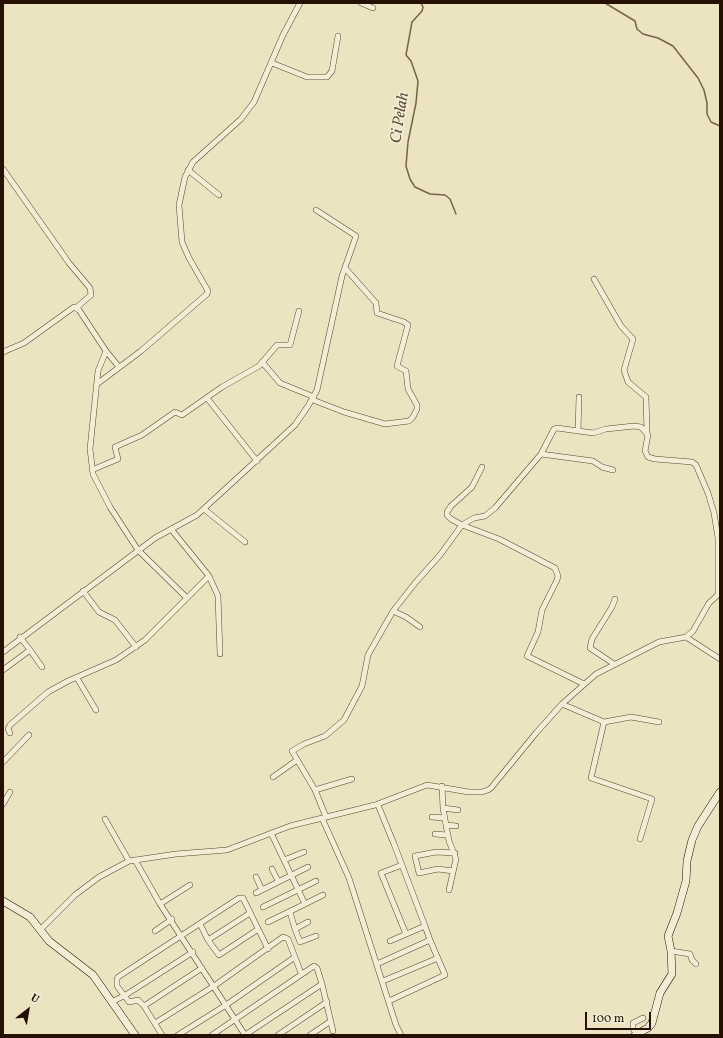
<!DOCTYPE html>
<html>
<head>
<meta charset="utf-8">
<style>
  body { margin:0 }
  #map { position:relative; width:723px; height:1038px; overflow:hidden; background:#ece3c0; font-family:Vollkorn,serif }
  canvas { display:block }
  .frame { position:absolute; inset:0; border:4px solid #260f03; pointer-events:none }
  .north { position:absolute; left:8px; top:990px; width:40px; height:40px; -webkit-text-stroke:3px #f3edd6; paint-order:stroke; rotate:31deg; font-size:11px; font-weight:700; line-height:16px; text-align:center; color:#260f03 }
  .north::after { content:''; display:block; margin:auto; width:14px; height:18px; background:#260f03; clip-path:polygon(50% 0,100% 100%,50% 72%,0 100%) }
  .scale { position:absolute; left:585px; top:1012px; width:66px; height:18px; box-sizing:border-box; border:2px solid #260f03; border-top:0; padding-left:5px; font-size:12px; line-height:14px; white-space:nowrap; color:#260f03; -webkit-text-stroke:3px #f3edd6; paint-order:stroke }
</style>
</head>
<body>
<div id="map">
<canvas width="723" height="1038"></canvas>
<div class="frame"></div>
<div class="north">U</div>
<div class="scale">100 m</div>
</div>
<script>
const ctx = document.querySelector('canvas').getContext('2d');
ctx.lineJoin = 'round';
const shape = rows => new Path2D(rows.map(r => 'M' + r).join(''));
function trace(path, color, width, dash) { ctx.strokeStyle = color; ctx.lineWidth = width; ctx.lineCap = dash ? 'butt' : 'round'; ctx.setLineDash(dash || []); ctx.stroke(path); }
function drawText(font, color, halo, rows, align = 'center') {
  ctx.font = font + ' Vollkorn,serif'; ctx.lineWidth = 3.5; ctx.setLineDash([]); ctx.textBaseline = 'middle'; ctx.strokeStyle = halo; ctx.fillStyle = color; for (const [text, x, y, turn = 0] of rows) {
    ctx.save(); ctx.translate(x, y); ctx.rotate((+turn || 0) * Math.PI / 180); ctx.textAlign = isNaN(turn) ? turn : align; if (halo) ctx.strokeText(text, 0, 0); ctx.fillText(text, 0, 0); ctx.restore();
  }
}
trace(shape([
  [421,3,423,7,422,11,412,22,406,55,411,61,418,81,416,103,408,142,406,166,410,179,415,187,430,194,445,195,450,199,456,214],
  [605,3,635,21,637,29,643,34,658,38,673,46,698,78,704,90,707,103,707,114,711,122,720,126]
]), '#75634e', 1.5);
const street = shape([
  [361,3,373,8],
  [272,63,307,77,327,77,332,71,338,36],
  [3,169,69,263,90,288,91,295,76,308],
  [188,170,219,195],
  [594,279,621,326,633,339,624,370,628,382,646,397,647,432],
  [106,351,119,367],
  [3,352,24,343,74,307,79,310,106,351,98,371,90,449,93,474,110,507,138,550,187,598],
  [262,362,280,383,314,397],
  [97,384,141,351,207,294,208,291,189,258,182,242,179,205,185,177,193,162,241,119,254,102,283,35,300,3],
  [207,398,257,461],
  [313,400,344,412,385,424,409,421,413,417,417,409,417,405,408,389,406,371,397,366,408,325,404,322,377,313,376,303,345,268],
  [578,431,579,397],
  [541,454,593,461,602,467,613,470],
  [482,467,472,487,451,506,447,512,447,515,451,519,462,525,499,539,555,568,558,576,557,580,542,610,538,632,527,656,584,684],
  [92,470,118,459,115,447,142,435,175,412,182,415,222,387,259,366,277,345,290,345,299,311],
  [204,509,245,542],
  [171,529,209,576,218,596,220,654],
  [83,591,99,612,115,620,136,647],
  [393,611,406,617,420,627],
  [686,637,720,659],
  [30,650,42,667],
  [3,652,155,538,197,515,295,425,308,406,317,390,342,276,356,236,316,210],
  [614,664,590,648,592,639,612,607,615,599],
  [3,670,30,650,20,637],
  [77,678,96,710],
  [562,704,604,722,631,717,659,722],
  [604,722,591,778,652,799,640,839],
  [10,733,8,729,10,725,48,692,68,681,116,660,145,640,209,576],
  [3,762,29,735],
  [273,777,297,760],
  [442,786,443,808,458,810],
  [315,790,352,779],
  [3,804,10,792],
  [378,805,394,844,425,926],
  [443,808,446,825,456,826],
  [326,817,315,790,292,751,304,744,325,736,344,720,362,686,368,655,393,611,416,582,440,555,462,525,474,518,485,516,495,508,541,454,554,429,557,428,593,433,606,429,634,426,641,427,648,435,645,451,648,457,655,459,692,462,696,465,708,493,714,513,718,538,718,593],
  [432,817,444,818],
  [322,818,349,878,396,1025,401,1035],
  [105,819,129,861],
  [446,825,449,841,456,859,449,890],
  [271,833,305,904,323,895],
  [435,834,447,835],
  [135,860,160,904,245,1035],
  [284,860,304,852],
  [402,865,381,873,406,934],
  [272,869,278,881],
  [453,871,438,869,419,873,415,856,436,852,455,853],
  [256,877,262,890,308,867],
  [256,893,262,890],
  [160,904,190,885],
  [263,907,316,881],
  [290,912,295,929,308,922],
  [268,922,305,904],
  [200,924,208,940,250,913],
  [295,929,300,942,316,936],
  [40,930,75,895,99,877,129,861,176,854,227,850,290,826,375,805,427,785,469,792,482,792,488,790,491,788,536,733,562,704,596,674,659,642,686,637,693,631,709,603,720,593],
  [155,931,172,919],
  [208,940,219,955,257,930],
  [390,941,425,926,430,940],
  [671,951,690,954,692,960,696,964],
  [377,964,430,940,445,975,389,1001],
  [202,968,144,1006,138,1000,129,1002,117,986,117,979,118,977,239,898,243,898,268,949],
  [383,981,438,958],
  [113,1001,124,996,193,952],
  [144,1006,162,1035],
  [155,1023,214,986,283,937,288,939,301,973],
  [637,1034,633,1029,633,1023,643,1018],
  [178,1035,226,1005,295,957],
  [212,1035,314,966,317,968,322,984,333,1031],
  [245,1035,322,984],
  [278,1035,327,1002],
  [310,1035,331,1021]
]);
const secondary = shape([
  [3,901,30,917,49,941,93,975,135,1035],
  [635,1035,648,1028,652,1023,660,993,672,974,671,951,668,936,677,913,686,881,687,861,692,840,698,826,720,792]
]);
trace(street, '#584432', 6);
trace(secondary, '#260f03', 8);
trace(street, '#f3edd6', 5);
trace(secondary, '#f3edd6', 7);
drawText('italic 16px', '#614e3b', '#f3edd6', [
  ["Ci Pelah",401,118,-81]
]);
</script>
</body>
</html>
